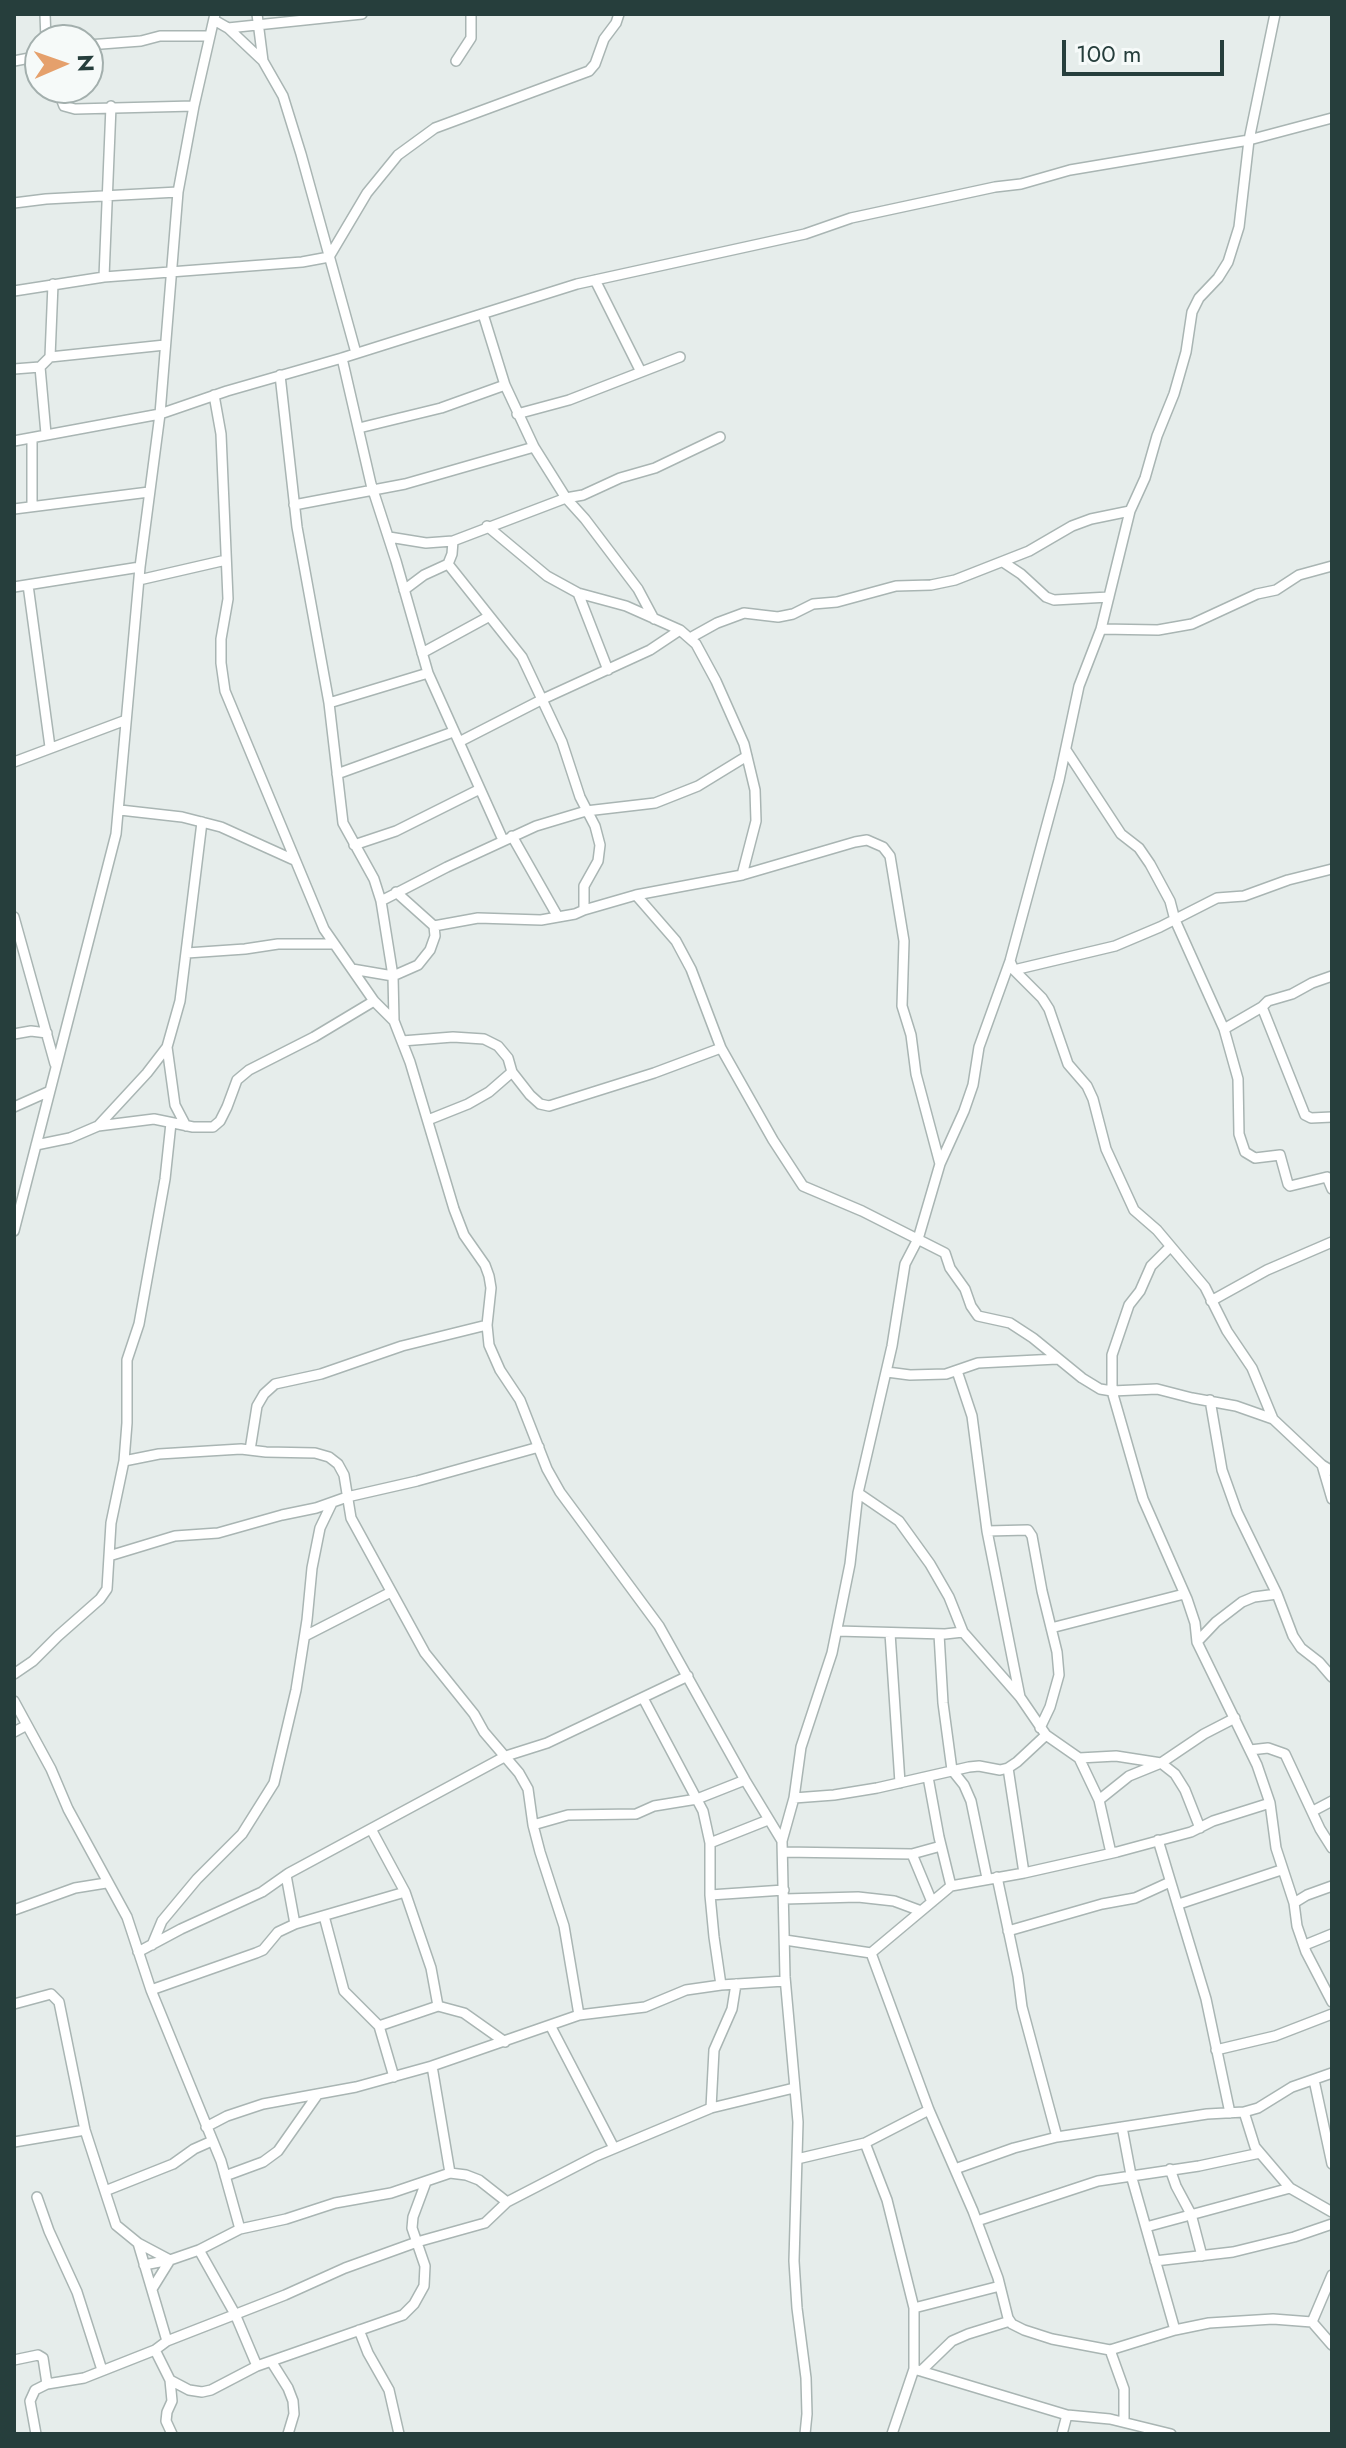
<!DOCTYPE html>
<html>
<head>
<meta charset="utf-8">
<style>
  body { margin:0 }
  #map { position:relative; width:1346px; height:2448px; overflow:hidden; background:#e6edeb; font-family:Jost,sans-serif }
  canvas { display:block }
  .frame { position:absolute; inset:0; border:16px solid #263e3c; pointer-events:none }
  .north { position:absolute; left:24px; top:24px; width:80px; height:80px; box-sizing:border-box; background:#f6faf9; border:2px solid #a3afad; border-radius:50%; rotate:88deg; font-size:22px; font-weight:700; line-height:32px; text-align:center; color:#263e3c }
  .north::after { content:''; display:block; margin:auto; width:28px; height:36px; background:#e5a06c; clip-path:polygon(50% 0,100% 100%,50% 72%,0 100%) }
  .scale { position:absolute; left:1062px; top:40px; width:162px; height:36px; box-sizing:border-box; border:4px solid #263e3c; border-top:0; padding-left:10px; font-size:24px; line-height:28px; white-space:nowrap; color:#263e3c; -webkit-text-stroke:6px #f6faf9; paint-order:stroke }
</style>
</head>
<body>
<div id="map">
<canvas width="1346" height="2448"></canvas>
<div class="frame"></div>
<div class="north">N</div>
<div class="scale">100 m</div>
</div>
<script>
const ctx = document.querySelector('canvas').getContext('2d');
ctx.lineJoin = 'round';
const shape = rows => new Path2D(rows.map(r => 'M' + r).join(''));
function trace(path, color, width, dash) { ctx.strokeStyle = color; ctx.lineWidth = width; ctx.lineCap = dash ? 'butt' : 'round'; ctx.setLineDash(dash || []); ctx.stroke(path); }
const street = shape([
  [45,14,46,40],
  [257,14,263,61],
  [214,20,228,28,263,61,283,96,301,154,356,353],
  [228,28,362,14],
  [88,45,141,41,160,36,210,36],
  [14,61,40,56],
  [456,61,471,38,471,14],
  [57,88,64,106,75,109,194,106],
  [14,203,46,199,178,192],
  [104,277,111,106],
  [595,280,641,372],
  [14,291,104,277,302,262,329,257,367,193,398,155,435,128,589,71,595,64,604,39,616,23,619,14],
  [483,314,505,385,534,447,566,498,585,519,638,589,654,619],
  [50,357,165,345],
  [342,358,371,484,396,561,428,673,503,840],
  [14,369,40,367],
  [280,375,297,527,329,703,343,823,374,879,381,901,393,976,394,1021,410,1062,454,1209,464,1235,485,1265,489,1276,491,1288,487,1325,489,1345,500,1370,520,1400,547,1469,560,1492,659,1626,745,1780,782,1841,785,1977,798,2122,794,2261,797,2308,806,2378,807,2414,805,2434],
  [214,395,221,434,228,599,221,639,221,663,225,691,324,929,374,1001,394,1021],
  [517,414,569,400,680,357],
  [359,428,441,408,505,385],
  [46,434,40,367,50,357,53,284],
  [14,441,160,414,227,391,342,358,577,284,805,234,851,218,995,187,1021,184,1070,170,1249,140,1332,118],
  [32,505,32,438],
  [294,505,405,484,534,447],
  [14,509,149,492],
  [487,526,547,576,578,593,626,606,680,630,696,644,716,681,744,744,755,790,756,821,742,875],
  [389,537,426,543,453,541,566,498,583,495,620,478,655,468,720,437],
  [1003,562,1021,574,1046,597,1054,600,1109,597],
  [139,580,226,560],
  [28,585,50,747],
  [14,587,140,567],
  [404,590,424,575,448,564,452,554,453,541],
  [578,593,608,670],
  [1101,629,1158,630,1192,624,1257,594,1276,590,1299,575,1332,566],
  [690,638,717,623,744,613,778,617,793,614,813,604,837,602,896,586,931,585,955,580,1029,551,1072,526,1091,519,1130,511],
  [422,653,488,617],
  [329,703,428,673],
  [459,742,543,699,650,650,680,630],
  [1066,750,1121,834,1139,848,1150,864,1170,901,1175,920,1224,1029,1238,1079,1239,1134,1245,1152,1255,1158,1280,1155,1288,1184,1290,1186,1327,1177,1332,1189],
  [14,762,126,720],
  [337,774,453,732],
  [120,810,182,817,221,827,294,860],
  [512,836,558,917],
  [354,845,396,831,480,789],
  [636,895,676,941,691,969,721,1048,773,1140,803,1186,862,1211,945,1253,950,1268,965,1289,971,1306,978,1316,1010,1323,1033,1338,1082,1378,1100,1389,1112,1391,1143,1499,1187,1599,1195,1623,1197,1642,1257,1765,1270,1803,1276,1848,1294,1903,1297,1926,1306,1952,1332,2002],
  [381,901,447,867,536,826,586,811,655,803,698,786,747,756],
  [584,910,636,895,742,875,855,842,867,840,883,847,890,856,904,941,902,1006,911,1035,916,1074,940,1164],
  [14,917,55,1064],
  [434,926,478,918,541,920,575,914,584,910,584,886,598,861,600,845,595,826,580,797,562,742,522,657,448,564],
  [187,953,245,949,278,944,334,944],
  [1010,961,1014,970,1042,998,1049,1009,1068,1064,1087,1086,1093,1099,1106,1149,1134,1210,1157,1230,1205,1287,1227,1331,1252,1368,1273,1419,1322,1465,1332,1471],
  [352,969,393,976,418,965,430,950,435,936,434,926,396,892],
  [1014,970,1115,946,1160,927,1217,898,1244,896,1288,880,1332,869],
  [1262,1007,1305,1115,1311,1118,1332,1117],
  [1224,1029,1262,1007,1268,1001,1292,994,1312,983,1332,976],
  [14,1034,31,1031,47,1033],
  [402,1041,453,1037,484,1039,498,1046,508,1058,512,1072,530,1095,540,1104,549,1106,654,1073,721,1048],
  [167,1047,175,1105,186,1126],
  [14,1107,50,1091],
  [428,1120,468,1104,489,1092,512,1072],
  [98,1126,147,1073,167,1047,180,1001,202,822],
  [36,1145,70,1138,98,1126,154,1119,193,1127,213,1127,220,1121,227,1107,237,1080,249,1070,314,1037,374,1001],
  [14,1231,116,834,140,567,160,414,178,192,194,106,215,14],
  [1170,1247,1151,1266,1140,1291,1129,1305,1112,1355,1112,1391,1157,1389,1192,1398,1236,1406,1273,1419],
  [1211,1301,1267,1270,1332,1242],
  [957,1371,972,1416,987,1531,1020,1697],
  [887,1372,910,1375,946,1374,978,1363,1057,1359],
  [1210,1400,1222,1470,1237,1512,1277,1594,1293,1636,1301,1648,1319,1662,1332,1677],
  [250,1450,257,1406,264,1394,275,1384,321,1374,402,1346,487,1325],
  [124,1461,159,1454,241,1449,266,1452,315,1453,329,1457,338,1464,344,1475,351,1518,425,1653,474,1714,484,1732,519,1773,528,1789,533,1825,540,1852,564,1926,579,2015],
  [1322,1465,1332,1499],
  [858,1493,899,1521,930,1564,949,1597,963,1632,1020,1697,1046,1735,1079,1758,1116,1756,1161,1763,1175,1774,1185,1790,1200,1828],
  [987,1531,1028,1530,1032,1536,1042,1591,1057,1652,1059,1675,1050,1707,1040,1728],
  [109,1556,175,1536,218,1533,282,1515,316,1508,347,1497,417,1481,539,1447],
  [1051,1628,1184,1594],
  [837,1631,945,1634,963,1632],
  [890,1633,900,1783],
  [939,1634,943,1703,952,1770,964,1785,971,1801,987,1878],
  [305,1636,391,1592],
  [1197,1642,1216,1622,1242,1602,1254,1597,1277,1594],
  [14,1674,33,1661,58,1636,100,1599,107,1589,111,1523,124,1461,127,1423,127,1360,139,1324,165,1179,171,1123],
  [643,1698,703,1811,710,1843,710,1895,714,1937,721,1985],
  [14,1701,51,1769,68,1809,127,1917,151,1990,221,2161,240,2229],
  [14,1732,27,1725],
  [1250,1750,1268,1748,1285,1754,1320,1829,1332,1848],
  [1079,1758,1099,1800,1111,1853],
  [1008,1768,1024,1873],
  [928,1777,939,1837,951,1886],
  [794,1798,834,1795,877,1788,969,1767,979,1766,1000,1770,1008,1768,1017,1762,1046,1735],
  [1099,1800,1129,1776,1161,1763,1204,1734,1235,1718],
  [1313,1811,1332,1801],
  [533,1825,568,1815,636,1814,654,1806,697,1799,745,1780],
  [371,1829,405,1892,431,1968,438,2006],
  [1158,1840,1206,1999,1230,2113],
  [782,1841,794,1798,801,1747,832,1653,850,1564,858,1493,892,1346,905,1264,918,1239,940,1164,964,1111,973,1085,979,1047,1010,961,1059,780,1079,686,1101,629,1130,511,1145,478,1157,436,1174,394,1186,352,1192,312,1199,298,1218,278,1228,262,1239,227,1249,140,1275,14],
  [710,1843,768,1820],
  [783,1852,912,1854,941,1846],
  [912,1854,932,1902],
  [286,1875,295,1924],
  [997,1877,1018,1976,1022,2007,1057,2137],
  [710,1895,784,1890],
  [784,1899,858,1897,894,1901,921,1911],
  [1294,1903,1307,1895,1332,1886],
  [1179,1904,1281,1870],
  [14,1910,75,1888,106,1883],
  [324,1916,344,1991,379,2026,394,2077],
  [1008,1931,1102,1904,1135,1898,1170,1882],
  [785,1940,871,1953],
  [152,1945,162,1921,197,1879,242,1834,274,1783,296,1690,307,1620,312,1568,320,1528,332,1503],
  [1305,1945,1332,1934],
  [138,1952,181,1929,262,1892,289,1873,506,1756,547,1743,688,1676],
  [871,1953,929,2110,973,2211,998,2278,1008,2318,1012,2324,1024,2330,1052,2339,1110,2350,1175,2330,1209,2323,1273,2319,1312,2322,1332,2345],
  [871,1953,951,1886,1024,1873,1117,1852,1191,1832,1213,1821,1270,1803],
  [151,1990,256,1953,263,1950,278,1932,295,1924,405,1892],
  [14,2004,51,1994,59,2002,85,2130,98,2170,116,2225,138,2243,167,2341],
  [550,2025,614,2148],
  [379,2026,438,2006,464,2013,505,2042],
  [1216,2050,1275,2036,1332,2014],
  [432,2066,450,2173],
  [1314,2080,1332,2164],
  [711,2108,714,2050,732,2009,736,1984],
  [1244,2112,1255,2147,1290,2188,1332,2212],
  [206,2127,227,2116,263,2104,356,2087,432,2066,579,2015,645,2007,686,1990,721,1985,785,1981],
  [1122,2127,1131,2175,1175,2330],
  [14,2142,85,2130],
  [865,2143,887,2200,914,2308,914,2369,892,2434],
  [797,2159,865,2143,929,2110],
  [955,2169,1014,2148,1057,2137,1207,2114,1244,2112,1258,2108,1292,2087,1332,2073],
  [1170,2169,1176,2186,1191,2214,1202,2256],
  [225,2176,263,2162,278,2151,318,2094],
  [105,2191,173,2164,194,2149,212,2141],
  [37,2197,49,2231,77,2292,102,2370],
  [977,2221,1098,2181,1199,2166,1260,2153],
  [1146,2227,1290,2188],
  [138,2243,170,2260,152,2289],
  [199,2250,235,2314,257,2366],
  [1155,2261,1233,2252,1294,2237,1332,2224],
  [144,2265,170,2260,199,2250,240,2229,286,2219,335,2203,391,2193,450,2173,466,2175,479,2180,507,2202],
  [914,2308,1000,2286],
  [1312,2322,1332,2275],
  [359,2330,368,2353,389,2390,399,2434],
  [155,2350,170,2380,172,2401,167,2412,166,2421,172,2434],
  [1110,2350,1124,2389,1124,2422],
  [14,2360,38,2355,43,2358,47,2384,84,2378,155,2350,167,2341,285,2295,345,2268,417,2242,485,2223,507,2202,596,2156,711,2108,794,2088],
  [271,2361,288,2388,293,2401,294,2414,288,2434],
  [914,2369,1067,2415,1110,2419,1171,2434],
  [921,2371,952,2341,968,2334,1010,2321],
  [170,2380,189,2390,202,2392,211,2390,257,2366,403,2315,414,2304,424,2286,425,2266,412,2228,413,2217,426,2182],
  [36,2434,30,2401,35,2390,47,2384],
  [1062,2434,1067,2415]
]);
trace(street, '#a9b5b3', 12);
trace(street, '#fff', 9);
</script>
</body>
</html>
